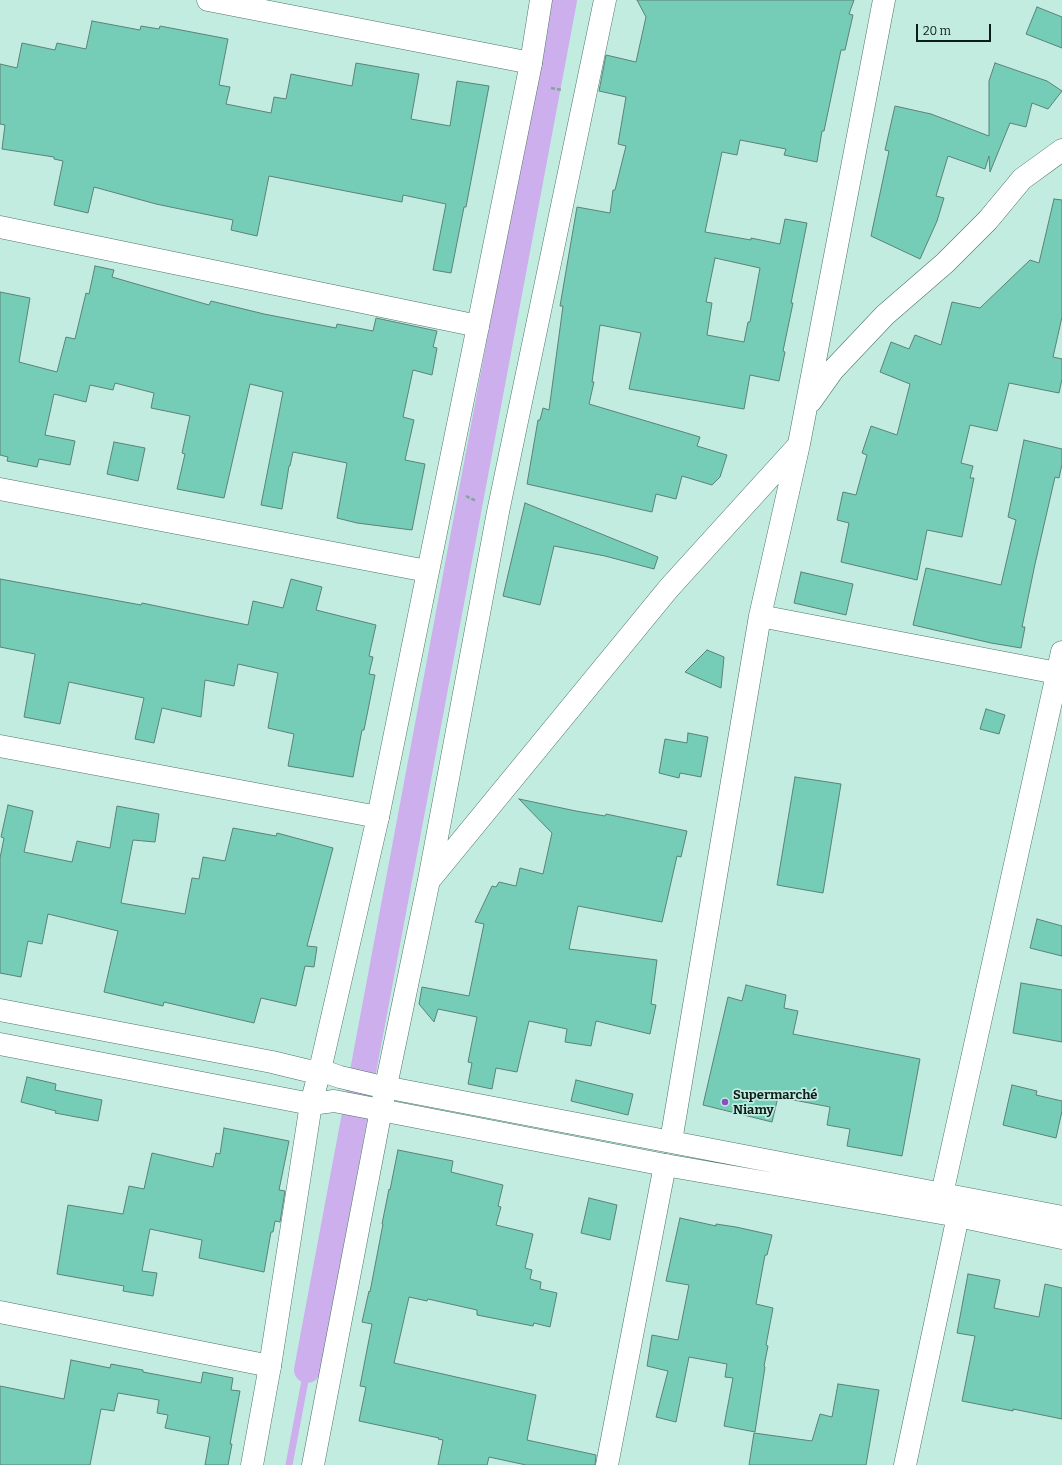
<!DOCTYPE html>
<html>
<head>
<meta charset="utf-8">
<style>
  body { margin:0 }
  #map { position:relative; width:1062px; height:1465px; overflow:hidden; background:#c2ece0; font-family:Bitter,serif }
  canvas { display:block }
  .scale { position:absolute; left:916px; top:24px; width:75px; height:18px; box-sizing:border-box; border:2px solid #0d1d19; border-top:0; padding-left:5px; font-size:12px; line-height:14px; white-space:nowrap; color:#0d1d19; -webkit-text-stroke:3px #c2ece0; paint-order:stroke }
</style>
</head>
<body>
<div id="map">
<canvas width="1062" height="1465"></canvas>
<div class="scale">20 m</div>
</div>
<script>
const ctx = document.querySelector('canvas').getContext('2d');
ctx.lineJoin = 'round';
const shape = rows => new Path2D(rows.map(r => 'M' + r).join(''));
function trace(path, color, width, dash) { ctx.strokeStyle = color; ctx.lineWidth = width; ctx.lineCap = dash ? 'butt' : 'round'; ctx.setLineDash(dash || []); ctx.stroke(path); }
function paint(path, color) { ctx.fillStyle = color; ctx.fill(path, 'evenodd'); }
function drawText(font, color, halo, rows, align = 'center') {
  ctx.font = font + ' Bitter,serif'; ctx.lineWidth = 3.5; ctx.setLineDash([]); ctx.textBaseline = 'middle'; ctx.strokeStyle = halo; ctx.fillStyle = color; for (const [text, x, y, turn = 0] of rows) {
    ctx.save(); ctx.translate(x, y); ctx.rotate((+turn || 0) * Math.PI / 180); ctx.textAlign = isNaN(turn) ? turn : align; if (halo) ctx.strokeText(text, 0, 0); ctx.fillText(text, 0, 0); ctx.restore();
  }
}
trace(shape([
  [289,1465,307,1370]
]), '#ccafec', 7);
trace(shape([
  [307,1370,564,0]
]), '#ccafec', 26);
const building = shape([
  [637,0,854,0,849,14,853,15,845,50,841,50,824,131,822,131,817,162,784,155,786,149,740,140,737,155,722,152,705,232,751,240,751,238,780,244,785,219,807,223,791,303,793,303,783,351,785,352,779,381,750,375,744,409,629,389,641,333,600,325,592,382,594,382,589,404,700,437,697,446,727,455,720,477,712,485,682,476,676,499,656,494,652,512,527,484,538,420,540,420,543,408,549,410,563,306,560,306,577,207,610,213,613,190,615,190,626,146,618,144,626,97,599,91,606,55,636,62,646,17,637,0],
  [715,258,760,268,750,322,748,322,744,342,707,335,712,303,706,302,715,258],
  [1037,7,1062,17,1062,48,1026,34,1037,7],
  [92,21,140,30,141,26,159,29,160,26,228,39,219,85,230,87,226,104,271,113,274,97,286,99,291,74,352,86,356,63,419,74,411,119,450,126,457,81,489,86,466,207,464,207,451,273,433,270,446,204,403,195,402,202,269,176,257,236,231,230,233,220,156,204,94,187,88,213,54,205,63,161,54,159,54,157,2,149,5,125,0,124,0,64,17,68,22,43,55,50,57,43,86,49,92,21],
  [995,63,1047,81,1062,91,1048,109,1032,103,1026,127,1010,123,990,172,989,156,985,169,948,156,936,196,944,198,937,221,920,259,871,236,889,151,885,150,895,106,931,114,989,136,989,81,995,63],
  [1054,199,1062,200,1062,317,1053,357,1062,359,1062,379,1059,393,1009,383,997,431,970,425,961,463,973,466,970,478,974,478,962,537,927,530,917,580,841,562,849,523,837,520,843,492,856,495,867,455,862,453,871,426,897,435,910,384,880,372,891,342,909,349,915,335,941,345,952,302,980,308,1030,260,1039,263,1054,199],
  [95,266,114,270,112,277,209,305,211,301,264,314,336,328,337,324,373,331,376,318,437,331,433,347,437,348,432,375,413,370,403,417,414,420,405,460,425,464,412,530,357,523,337,518,347,463,293,452,290,466,289,466,282,509,261,505,283,392,250,384,224,498,177,489,185,454,182,453,190,416,151,408,154,393,115,383,113,390,90,385,86,402,54,394,45,435,75,441,70,465,39,459,37,467,7,461,8,457,0,455,0,292,30,298,19,362,57,372,66,337,75,339,86,293,89,294,95,266],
  [1024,440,1062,449,1062,464,1059,478,1055,477,1035,564,1022,627,1025,627,1021,648,991,643,913,625,926,568,1001,585,1016,520,1008,517,1024,440],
  [114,442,145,448,138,481,107,474,114,442],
  [525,503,658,557,654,569,605,556,554,546,540,605,503,596,525,503],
  [801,572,853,584,846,615,794,603,801,572],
  [0,579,141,605,142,603,248,625,253,601,283,608,291,579,322,587,316,610,376,625,369,656,373,657,369,674,375,675,364,730,362,730,353,777,288,766,294,734,268,728,278,673,238,664,234,686,205,680,201,717,162,708,154,743,135,739,144,698,69,682,60,724,24,717,35,655,35,654,0,647,0,579],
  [707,650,724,657,721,688,685,672,707,650],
  [986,709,1005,715,999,734,980,729,986,709],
  [688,733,708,737,701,777,680,773,679,778,659,773,665,739,687,743,688,733],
  [795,777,841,784,823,893,777,885,795,777],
  [519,799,576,811,605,816,606,814,687,831,681,857,677,856,662,922,578,906,569,949,657,960,651,1004,656,1005,650,1034,596,1021,591,1046,565,1042,567,1029,529,1021,517,1072,496,1068,492,1089,468,1084,472,1063,468,1062,477,1017,438,1009,434,1022,419,1004,422,987,469,996,484,924,475,922,492,886,496,887,499,882,516,886,520,868,543,874,552,833,519,799],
  [8,805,33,811,24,852,72,862,77,841,110,848,117,806,159,814,155,842,133,840,121,903,185,914,192,878,199,879,203,857,225,861,233,828,276,836,277,833,333,848,307,946,317,947,314,967,305,966,296,1006,261,998,254,1023,164,1002,163,1006,104,992,118,931,48,914,42,944,28,941,21,977,0,973,0,858,4,838,1,837,8,805],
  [1037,919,1062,926,1062,956,1030,948,1037,919],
  [1021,983,1062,990,1062,1042,1013,1033,1021,983],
  [746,985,786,995,784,1008,798,1011,793,1034,920,1059,902,1156,847,1146,850,1129,827,1125,830,1107,778,1097,772,1122,703,1105,728,997,742,1001,746,985],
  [27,1077,56,1084,55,1090,102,1100,98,1121,55,1113,56,1111,21,1102,27,1077],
  [576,1080,633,1094,628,1115,571,1101,576,1080],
  [1012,1085,1037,1091,1036,1095,1062,1101,1062,1111,1056,1138,1003,1125,1012,1085],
  [224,1128,289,1141,279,1190,285,1191,280,1222,275,1221,273,1232,271,1232,264,1272,199,1258,202,1240,150,1229,142,1271,157,1273,153,1296,123,1291,124,1286,57,1274,68,1205,123,1214,129,1186,144,1189,152,1153,213,1167,216,1153,220,1154,224,1128],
  [398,1150,453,1161,451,1172,503,1185,498,1206,501,1207,496,1225,533,1234,525,1268,532,1270,530,1279,541,1282,540,1289,557,1293,550,1327,534,1323,533,1326,477,1315,477,1310,428,1299,427,1301,409,1297,394,1363,536,1395,527,1440,596,1455,595,1465,526,1465,489,1457,487,1465,438,1465,443,1440,438,1439,439,1438,359,1421,366,1387,360,1386,372,1324,362,1322,369,1291,370,1292,383,1224,382,1224,389,1189,390,1190,398,1150],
  [589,1198,617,1205,610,1240,581,1233,589,1198],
  [680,1218,716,1226,716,1224,736,1227,772,1235,767,1255,765,1255,756,1304,773,1308,766,1345,768,1346,764,1366,765,1367,755,1432,724,1426,733,1378,725,1377,727,1364,689,1357,676,1422,656,1417,668,1371,647,1366,652,1335,678,1340,689,1285,666,1281,680,1218],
  [968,1274,1000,1280,994,1308,1039,1317,1045,1284,1062,1288,1062,1419,1013,1409,1013,1411,962,1401,975,1336,957,1333,968,1274],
  [71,1360,110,1368,111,1364,143,1370,143,1372,201,1383,203,1372,233,1378,231,1390,240,1391,230,1444,232,1444,228,1465,205,1465,210,1437,165,1428,168,1415,157,1413,159,1400,118,1393,114,1411,101,1409,90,1465,0,1465,0,1386,64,1399,71,1360],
  [838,1384,879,1390,866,1465,749,1465,754,1433,812,1441,820,1414,832,1417,838,1384]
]);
paint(building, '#76cdb7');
trace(building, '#5b8277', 1);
const minor = shape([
  [208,0,531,63],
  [0,227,478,326],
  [811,401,833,370,885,315,945,263,988,220,1022,179,1062,150],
  [0,489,427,571],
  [760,616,1062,674],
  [0,746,378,817],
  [432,877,669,588,798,446],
  [671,1141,760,616,799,444,884,0],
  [942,1194,1062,652],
  [0,1312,270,1366],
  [313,1465,381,1110,429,880,498,512,605,0],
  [607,1465,665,1165],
  [905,1465,958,1216]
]);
const tertiary = shape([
  [0,1010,272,1062,309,1071,320,1070,340,1077,374,1085,1062,1217],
  [0,1044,311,1104,334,1101,665,1165,958,1216,1062,1238],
  [252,1465,270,1366,311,1104,320,1070,378,817,478,326,531,63,541,0]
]);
trace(minor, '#4d7469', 23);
trace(tertiary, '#4d7469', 23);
trace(shape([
  [551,88,562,90],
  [466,496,476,501]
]), '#84a59c', 2.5, [4, 2]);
trace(minor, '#fff', 22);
trace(tertiary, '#fff', 22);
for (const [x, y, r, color] of [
  [725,1102,4,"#8c4dc2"]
]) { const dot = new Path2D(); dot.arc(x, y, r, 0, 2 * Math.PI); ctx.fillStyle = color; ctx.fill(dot); trace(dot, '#c2ece0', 1.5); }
drawText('bold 13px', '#0d1d19', '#c2ece0', [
  ["Supermarché",733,1095],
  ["Niamy",733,1110]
], 'left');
</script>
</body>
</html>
